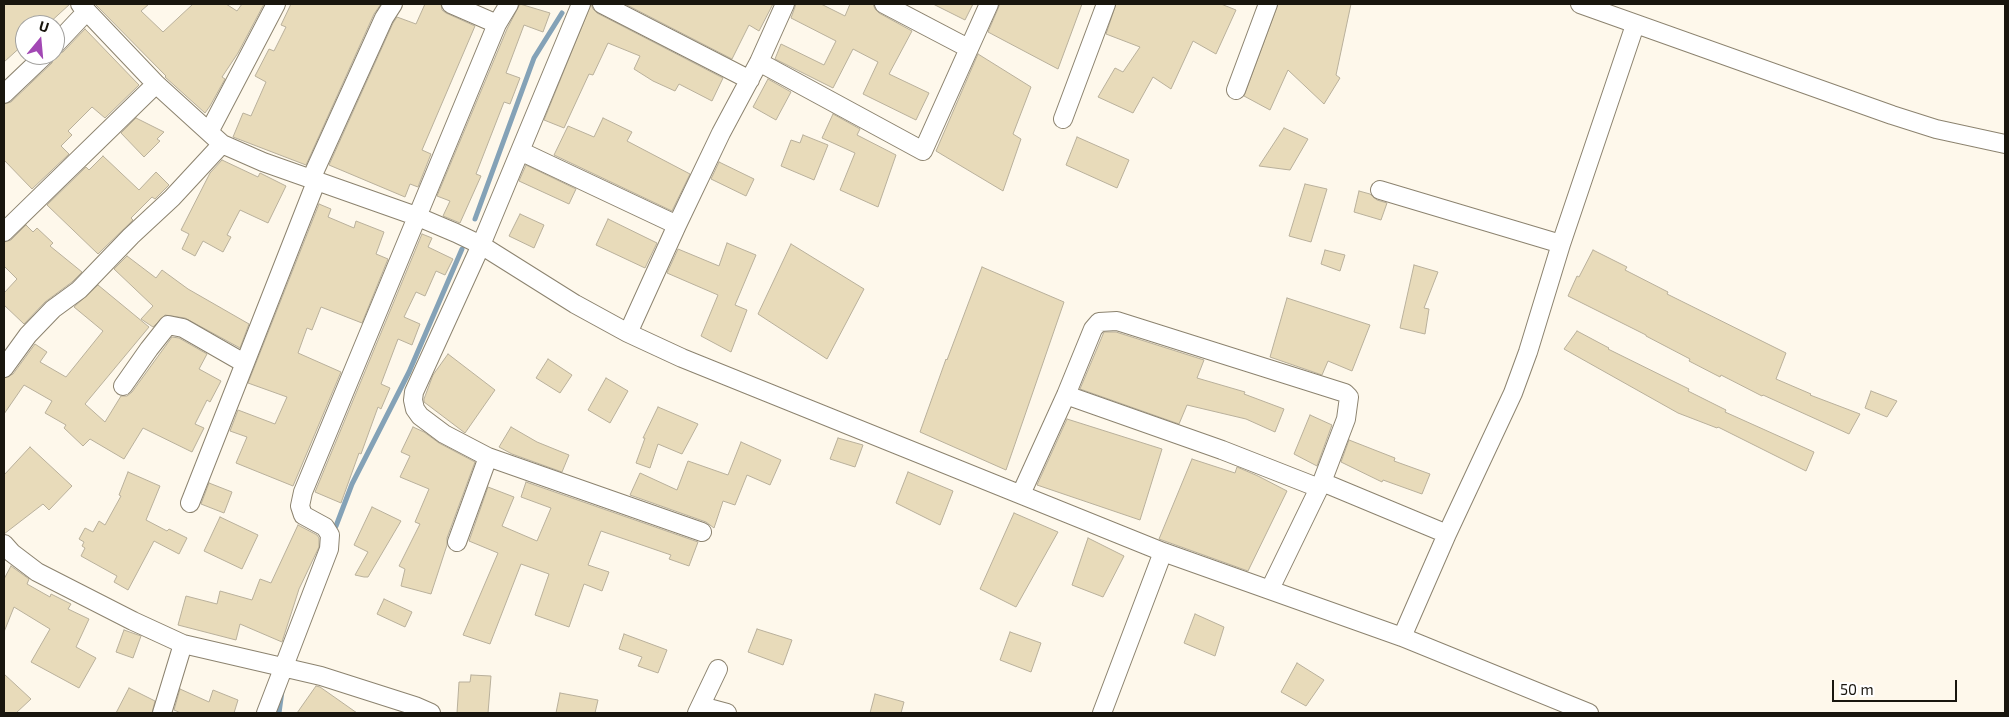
<!DOCTYPE html>
<html>
<head>
<meta charset="utf-8">
<style>
  body { margin:0 }
  #map { position:relative; width:2009px; height:717px; overflow:hidden; background:#fef8eb; font-family:"Exo 2",sans-serif }
  canvas { display:block }
  .frame { position:absolute; inset:0; border:5px solid #19160e; pointer-events:none }
  .north { position:absolute; left:15px; top:15px; width:50px; height:50px; box-sizing:border-box; background:#fff; border:1px solid #a3a29f; border-radius:50%; rotate:17deg; font-size:14px; font-weight:700; line-height:20px; text-align:center; color:#19160e }
  .north::after { content:''; display:block; margin:auto; width:18px; height:22px; background:#a248b4; clip-path:polygon(50% 0,100% 100%,50% 72%,0 100%) }
  .scale { position:absolute; left:1832px; top:680px; width:125px; height:22px; box-sizing:border-box; border:2px solid #19160e; border-top:0; padding-left:6px; font-size:15px; line-height:18px; white-space:nowrap; color:#19160e; -webkit-text-stroke:4px #fff; paint-order:stroke }
</style>
</head>
<body>
<div id="map">
<canvas width="2009" height="717"></canvas>
<div class="frame"></div>
<div class="north">U</div>
<div class="scale">50 m</div>
</div>
<script>
const ctx = document.querySelector('canvas').getContext('2d');
ctx.lineJoin = 'round';
const shape = rows => new Path2D(rows.map(r => 'M' + r).join(''));
function trace(path, color, width, dash) { ctx.strokeStyle = color; ctx.lineWidth = width; ctx.lineCap = dash ? 'butt' : 'round'; ctx.setLineDash(dash || []); ctx.stroke(path); }
function paint(path, color) { ctx.fillStyle = color; ctx.fill(path, 'evenodd'); }
trace(shape([
  [475,219,534,58,562,13],
  [336,526,352,484,409,372,462,249],
  [279,713,282,691]
]), '#84a2b7', 5);
const building = shape([
  [4,4,70,4,47,25,25,25,25,43,4,62,4,4],
  [95,4,149,4,141,11,163,32,193,4,226,4,237,11,242,4,264,4,238,53,222,77,225,79,210,106,205,113,165,77,166,76,95,4],
  [291,4,381,4,374,14,306,165,233,137,243,113,251,116,266,82,255,76,269,49,274,51,286,27,281,25,291,4],
  [425,4,441,4,442,10,446,13,475,26,422,150,431,154,418,187,410,184,405,197,329,165,393,23,397,17,416,24,425,4],
  [520,4,550,13,543,32,524,25,506,73,520,78,510,104,504,102,476,174,481,176,460,223,443,216,450,201,437,196,507,29,520,4],
  [591,4,593,9,597,13,723,78,712,101,679,84,675,91,653,81,634,69,640,56,608,43,593,75,589,74,564,128,544,120,591,4],
  [625,4,773,4,759,31,749,25,732,59,625,4],
  [796,4,821,4,845,16,850,4,873,4,875,9,879,13,912,31,889,74,929,93,916,120,863,94,878,62,853,49,833,88,775,59,781,44,824,65,836,41,791,18,796,4],
  [933,4,973,4,965,20,933,4],
  [1000,4,1082,4,1058,69,988,32,1000,4],
  [1116,4,1221,4,1236,10,1216,54,1193,41,1171,89,1153,77,1133,113,1098,97,1115,68,1123,72,1140,47,1106,34,1116,4],
  [1278,4,1351,4,1336,75,1340,78,1324,104,1288,70,1270,110,1244,96,1278,4],
  [85,29,139,85,105,118,92,107,68,131,72,135,61,146,69,154,32,189,4,160,4,104,11,102,52,63,55,55,63,52,85,29],
  [978,54,1031,87,1013,134,1021,139,1003,191,936,151,978,54],
  [768,79,791,92,776,120,753,107,768,79],
  [833,114,860,129,857,135,896,155,878,207,840,190,855,153,822,138,833,114],
  [136,118,164,132,157,139,160,141,144,157,121,133,136,118],
  [603,118,632,132,627,141,690,174,672,211,554,155,568,126,594,137,603,118],
  [1284,128,1308,139,1290,170,1259,166,1284,128],
  [803,135,828,145,814,180,781,166,791,140,800,143,803,135],
  [1077,137,1129,160,1117,188,1066,165,1077,137],
  [103,156,139,190,156,172,169,185,155,199,152,197,131,218,133,220,98,254,47,205,86,167,89,170,103,156],
  [222,160,258,177,260,173,286,186,268,223,240,210,227,235,231,237,223,252,203,241,195,256,182,249,189,234,181,230,210,173,222,160],
  [719,162,754,179,746,196,711,179,719,162],
  [526,165,576,189,569,204,519,181,526,165],
  [1305,184,1327,189,1311,242,1289,236,1305,184],
  [1359,191,1370,194,1377,200,1387,203,1381,220,1354,212,1359,191],
  [319,204,331,209,328,217,354,228,356,221,384,232,376,254,388,259,362,323,321,307,312,330,307,328,298,353,341,372,293,486,236,463,247,437,230,431,238,410,275,424,287,397,248,383,319,204],
  [520,214,544,225,534,248,509,236,520,214],
  [608,219,657,243,645,268,596,245,608,219],
  [26,225,33,232,37,228,53,243,50,246,82,272,72,282,45,302,24,324,4,305,4,293,17,279,4,266,4,242,11,240,26,225],
  [422,234,432,238,428,247,453,259,445,275,436,271,425,296,416,292,404,317,420,324,412,345,398,339,381,384,390,388,381,409,378,407,361,454,359,453,341,503,315,492,422,234],
  [727,243,756,255,735,305,747,310,731,352,701,336,718,295,667,273,678,249,719,266,727,243],
  [791,244,864,289,827,359,758,314,791,244],
  [1325,250,1345,255,1340,271,1321,264,1325,250],
  [1593,250,1627,267,1625,270,1668,292,1667,294,1786,353,1776,379,1811,394,1810,395,1860,414,1849,434,1763,395,1762,396,1721,375,1720,377,1689,361,1690,359,1646,336,1646,335,1568,296,1577,276,1579,277,1593,250],
  [127,256,156,278,162,270,188,289,249,324,240,348,185,318,165,315,153,327,141,319,153,306,114,269,127,256],
  [1414,265,1438,272,1424,308,1429,309,1425,334,1400,328,1414,265],
  [982,267,1064,302,1006,470,920,432,946,359,947,360,982,267],
  [98,285,149,327,85,404,105,422,121,396,127,396,132,392,172,337,179,338,207,354,199,369,221,381,210,402,207,400,195,424,204,428,192,452,143,428,124,459,90,439,83,446,64,428,66,425,45,413,52,401,24,385,4,414,4,378,13,374,35,344,47,352,40,362,66,377,103,331,74,307,98,285],
  [1287,298,1370,325,1352,371,1328,361,1322,375,1270,357,1287,298],
  [1577,331,1609,348,1608,349,1689,389,1688,391,1726,410,1725,412,1814,452,1806,471,1718,427,1717,428,1678,413,1564,349,1577,331],
  [1104,332,1116,332,1204,360,1197,378,1245,392,1244,394,1284,409,1275,432,1246,419,1187,405,1179,424,1080,389,1104,332],
  [448,354,495,390,465,433,424,402,424,399,433,375,448,354],
  [548,359,572,375,560,393,536,378,548,359],
  [606,378,628,391,610,423,588,410,606,378],
  [1871,391,1897,401,1887,417,1865,408,1871,391],
  [658,407,698,424,682,454,658,444,650,468,636,463,645,438,643,438,658,407],
  [1310,415,1332,425,1317,466,1294,454,1310,415],
  [1067,419,1162,449,1140,520,1037,485,1067,419],
  [413,427,424,432,439,443,475,462,447,538,447,545,431,594,401,586,405,569,399,566,420,524,415,522,429,489,400,477,410,456,401,452,413,427],
  [511,427,537,442,569,455,562,472,512,454,499,447,511,427],
  [838,438,863,445,855,467,830,459,838,438],
  [1349,440,1395,458,1394,461,1430,474,1422,494,1383,480,1382,482,1341,462,1349,440],
  [741,442,781,460,770,485,747,475,735,505,723,501,714,528,706,522,630,495,640,473,677,490,688,461,728,475,741,442],
  [30,447,72,486,49,510,43,504,4,534,4,475,30,447],
  [1192,459,1235,473,1237,467,1258,476,1287,491,1248,571,1159,539,1192,459],
  [128,472,160,486,146,520,167,531,169,529,187,538,179,554,154,541,128,590,114,582,117,576,81,556,85,548,82,546,84,542,79,539,85,528,93,532,99,521,105,525,121,496,119,495,128,472],
  [908,472,953,491,940,525,896,503,908,472],
  [526,482,698,542,689,566,669,559,671,555,601,531,588,565,609,572,602,591,584,584,569,627,535,615,549,574,521,564,490,644,463,635,498,553,469,541,488,487,514,497,502,526,537,541,551,508,521,497,526,482],
  [209,483,232,492,224,513,201,504,209,483],
  [372,507,401,521,368,577,364,577,355,575,368,552,354,545,372,507],
  [1014,513,1058,532,1016,607,980,589,1014,513],
  [220,517,258,535,242,569,204,551,220,517],
  [298,525,317,535,319,538,319,547,299,589,282,642,240,624,236,640,178,625,186,596,217,604,220,591,252,600,260,579,271,583,298,525],
  [1088,538,1124,556,1103,597,1072,585,1088,538],
  [11,566,29,579,27,584,50,597,51,594,71,604,68,609,89,619,76,647,96,658,79,688,31,662,50,629,14,607,4,632,4,579,11,566],
  [384,599,412,612,405,627,377,614,384,599],
  [1195,614,1224,627,1215,656,1184,643,1195,614],
  [757,629,792,640,783,665,748,652,757,629],
  [124,630,141,636,133,658,116,652,124,630],
  [1010,632,1041,643,1031,672,1000,660,1010,632],
  [624,634,667,650,658,673,638,666,642,657,619,649,624,634],
  [1297,663,1324,680,1306,706,1281,692,1297,663],
  [4,674,31,699,16,713,4,713,4,674],
  [471,675,491,676,488,713,457,713,459,682,470,682,471,675],
  [316,686,320,687,357,713,297,713,316,686],
  [129,688,155,701,152,713,116,713,129,688],
  [180,689,209,702,213,690,238,700,234,713,181,713,174,710,180,689],
  [560,693,598,700,595,713,556,713,560,693],
  [875,694,904,702,901,713,870,713,875,694]
]);
paint(building, '#e8dbba');
trace(building, '#b9b09b', 1);
const minor = shape([
  [80,4,156,84,222,144,263,162,416,216,456,233,481,245,575,304,628,333,682,358,1163,552,1402,637,1589,713],
  [451,4,497,24,509,4],
  [581,4,481,245,414,392,413,400,415,409,420,416,444,434,488,457,702,532],
  [602,4,750,80],
  [884,4,968,48],
  [1580,4,1892,115,1936,129,2005,144],
  [55,45,87,11],
  [759,62,923,151,989,4],
  [1236,90,1268,4],
  [4,94,45,55],
  [1063,119,1106,4],
  [209,132,276,4],
  [520,151,677,225],
  [311,179,384,18,393,4],
  [1380,190,1561,244],
  [4,232,156,84],
  [628,333,677,225,721,133,759,62,785,4],
  [4,368,28,335,53,309,79,290,131,236,172,198,222,144],
  [123,386,149,349,168,325,183,328,244,363],
  [1066,395,1222,450,1319,488],
  [1322,482,1447,534],
  [1021,494,1066,395,1093,329,1099,322,1117,321,1345,393,1349,397,1346,419,1322,482,1270,589],
  [190,503,316,182],
  [457,542,488,457],
  [4,544,12,553,37,572,133,621,183,644,321,676,415,706,431,713],
  [1402,637,1447,534,1513,393,1528,352,1561,244,1635,25],
  [701,706,727,713],
  [162,713,183,644],
  [266,713,329,549,330,535,325,527,303,515,300,506,303,492,497,24],
  [697,713,718,669],
  [1102,713,1163,552]
]);
trace(minor, '#8c836f', 20);
trace(minor, '#fff', 18);
</script>
</body>
</html>
